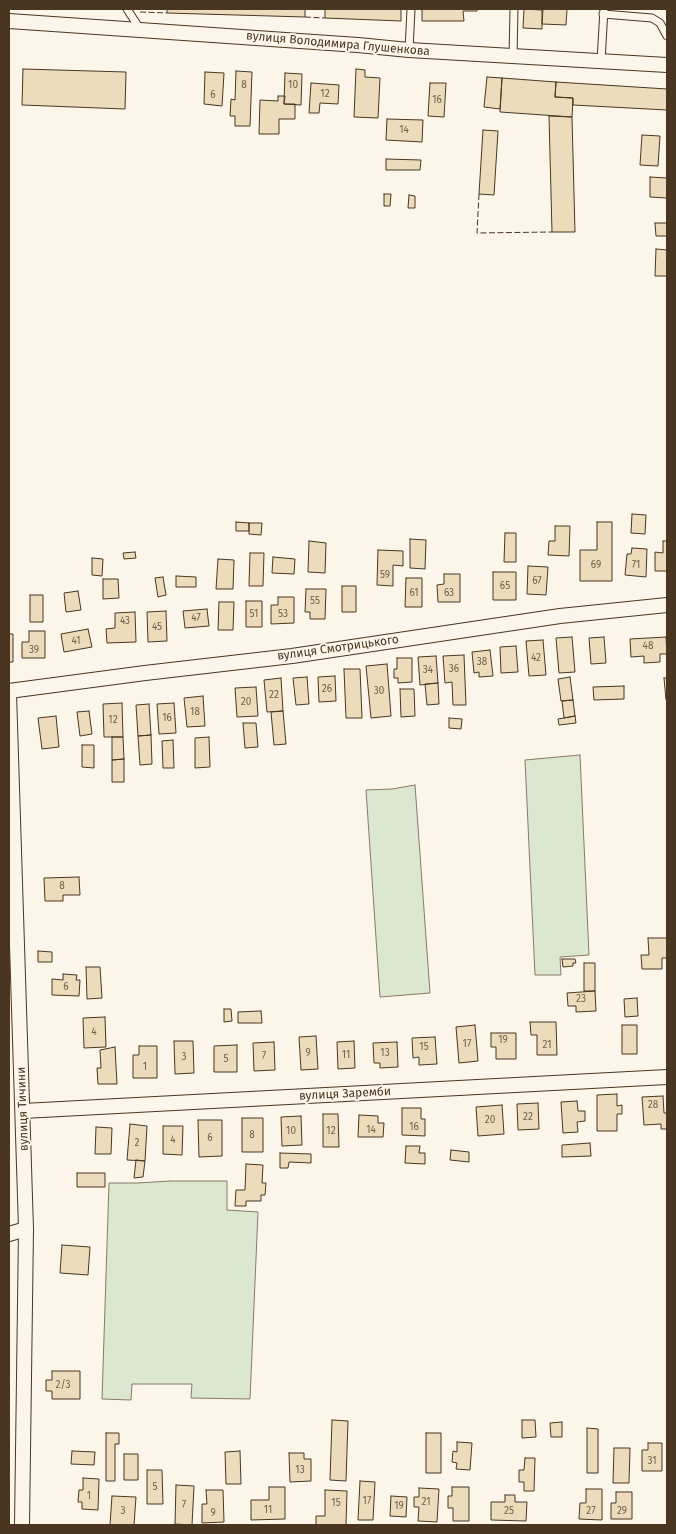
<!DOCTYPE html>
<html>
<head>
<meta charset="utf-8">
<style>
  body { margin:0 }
  #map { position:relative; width:676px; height:1534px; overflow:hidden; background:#fbf6e9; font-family:"Fira Sans",sans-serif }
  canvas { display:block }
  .frame { position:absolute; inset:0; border:10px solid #4a3520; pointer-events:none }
</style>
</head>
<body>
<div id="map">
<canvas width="676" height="1534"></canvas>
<div class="frame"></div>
</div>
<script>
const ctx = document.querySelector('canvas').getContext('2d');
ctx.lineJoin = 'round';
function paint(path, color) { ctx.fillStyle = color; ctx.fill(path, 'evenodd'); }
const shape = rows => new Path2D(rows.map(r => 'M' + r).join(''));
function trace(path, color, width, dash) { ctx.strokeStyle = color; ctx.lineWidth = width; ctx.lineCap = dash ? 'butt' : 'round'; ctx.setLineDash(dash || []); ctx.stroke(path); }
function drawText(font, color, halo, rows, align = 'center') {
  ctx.font = font + ' "Fira Sans",sans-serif'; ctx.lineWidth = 4; ctx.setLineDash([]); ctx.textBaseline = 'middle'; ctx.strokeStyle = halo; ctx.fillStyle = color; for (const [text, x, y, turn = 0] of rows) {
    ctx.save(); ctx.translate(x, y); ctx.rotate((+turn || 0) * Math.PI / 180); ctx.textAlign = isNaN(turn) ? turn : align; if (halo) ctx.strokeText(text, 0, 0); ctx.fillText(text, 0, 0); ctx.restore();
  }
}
const green = shape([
  [580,755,589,955,560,957,561,975,535,975,525,760,580,755],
  [415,785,430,993,380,997,366,790,392,789,415,785],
  [170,1181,227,1181,227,1210,258,1212,250,1399,191,1398,192,1384,132,1384,131,1400,102,1399,109,1183,138,1183,170,1181]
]);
paint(green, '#dce7d0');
trace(green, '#887966', 1);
const building = shape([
  [167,9,305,9,305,17,167,13,167,9],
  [325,9,401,9,401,21,325,18,325,9],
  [422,9,477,9,477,11,463,11,464,21,422,21,422,9],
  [524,9,542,10,542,29,523,28,524,9],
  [543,9,567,9,566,25,542,24,543,9],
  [23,69,126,72,125,109,22,105,23,69],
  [356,69,365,70,365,77,380,78,378,118,354,117,356,69],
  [236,71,252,72,250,126,235,126,235,116,230,116,231,99,235,100,236,71],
  [205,72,224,73,222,106,204,104,205,72],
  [285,73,302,74,301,105,284,104,285,73],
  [487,77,502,78,500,109,484,107,487,77],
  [502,78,556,82,555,97,573,98,572,117,500,112,502,78],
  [556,82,667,89,667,110,573,105,573,98,555,97,556,82],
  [311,83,339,85,338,104,320,103,319,113,309,113,311,83],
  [430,83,446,83,444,117,428,116,430,83],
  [278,96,285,96,284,104,295,104,295,119,279,119,279,134,259,134,260,100,278,101,278,96],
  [549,116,572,117,575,232,552,232,549,116],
  [387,119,423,120,422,142,386,140,387,119],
  [483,130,498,131,494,195,479,194,483,130],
  [642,135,660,136,658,166,640,165,642,135],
  [386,159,421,160,420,170,386,170,386,159],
  [650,177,667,178,667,198,650,197,650,177],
  [384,194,391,194,390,206,384,206,384,194],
  [409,195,415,196,415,208,408,208,409,195],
  [655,223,667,223,667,236,656,236,655,223],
  [656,249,667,250,667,276,655,276,656,249],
  [632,514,646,515,645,534,631,533,632,514],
  [236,522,249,523,249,531,236,531,236,522],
  [597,522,612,522,612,581,580,581,580,550,597,550,597,522],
  [249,523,262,523,261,535,249,534,249,523],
  [555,526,570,526,569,556,548,555,549,541,555,541,555,526],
  [505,533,516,533,516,562,504,562,505,533],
  [410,539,426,540,425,569,410,568,410,539],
  [309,541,326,543,325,573,308,572,309,541],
  [663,541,667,541,667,571,655,571,655,552,663,553,663,541],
  [632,548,647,549,646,577,625,575,627,554,631,554,632,548],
  [378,550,403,551,403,566,393,565,393,586,377,585,378,550],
  [135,552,136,558,124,559,123,553,135,552],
  [250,553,264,553,263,586,249,586,250,553],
  [273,557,295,559,294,574,272,573,273,557],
  [92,558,103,559,102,576,92,575,92,558],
  [218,559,234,560,233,589,216,589,218,559],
  [528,566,548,567,546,595,527,594,528,566],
  [493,572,516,572,516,600,493,600,493,572],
  [444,574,460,574,460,602,438,602,437,585,444,584,444,574],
  [176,576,196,577,196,587,176,587,176,576],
  [163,577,166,595,158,597,155,578,163,577],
  [406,578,422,578,422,607,405,607,406,578],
  [103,579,118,579,119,598,103,599,103,579],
  [342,586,356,586,356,612,342,612,342,586],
  [306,589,326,589,325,619,310,619,310,612,305,612,306,589],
  [78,591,81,610,66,612,64,593,78,591],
  [30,595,43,595,43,622,30,622,30,595],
  [278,597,294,597,294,623,271,624,271,605,278,605,278,597],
  [246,601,262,601,262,627,246,627,246,601],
  [219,602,234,602,233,630,218,630,219,602],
  [207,609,209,626,185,628,183,611,207,609],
  [166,611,167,641,148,642,147,612,166,611],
  [135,612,136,642,107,643,106,629,115,628,115,613,135,612],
  [88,629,92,647,64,652,61,634,88,629],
  [29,631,45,631,45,658,22,658,22,642,29,642,29,631],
  [9,634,13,634,13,662,9,662,9,634],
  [572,637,575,672,559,673,556,638,572,637],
  [604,637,606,663,591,664,589,638,604,637],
  [666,637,667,654,660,654,660,662,644,663,644,656,631,657,630,639,666,637],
  [543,640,546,675,529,676,526,641,543,640],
  [516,646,518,672,501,673,500,647,516,646],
  [490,650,493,676,479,677,479,672,474,673,472,652,490,650],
  [464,655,466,705,453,705,452,682,445,683,443,656,464,655],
  [436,656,438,683,420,685,418,657,436,656],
  [397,658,412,658,412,682,398,683,398,678,394,678,394,669,397,669,397,658],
  [387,664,391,716,371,718,366,666,387,664],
  [344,669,360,669,362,718,346,718,344,669],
  [335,676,336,701,319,702,318,677,335,676],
  [307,677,309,704,296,705,293,678,307,677],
  [570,677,573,700,561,701,558,679,570,677],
  [281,678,283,711,267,712,264,680,281,678],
  [664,678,667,678,667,700,666,700,664,678],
  [438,683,439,704,427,705,425,684,438,683],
  [624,686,624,699,594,700,593,687,624,686],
  [256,687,258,716,237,717,235,688,256,687],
  [400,689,414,689,415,716,401,717,400,689],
  [203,696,205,726,187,727,184,698,203,696],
  [573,700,575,716,564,718,562,701,573,700],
  [122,703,123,737,104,737,103,704,122,703],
  [174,703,176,733,159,734,157,704,174,703],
  [149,704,151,735,138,736,136,705,149,704],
  [89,711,92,734,80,736,77,712,89,711],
  [283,711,286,744,274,745,271,712,283,711],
  [56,716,59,747,42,749,38,718,56,716],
  [575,716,576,723,559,725,558,719,575,716],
  [449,718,462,719,461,729,449,728,449,718],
  [243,723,256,723,258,747,245,748,243,723],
  [151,735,152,764,140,765,138,736,151,735],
  [112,737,123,737,124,759,112,760,112,737],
  [209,737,210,767,195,768,195,738,209,737],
  [173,740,174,768,163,768,162,741,173,740],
  [82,745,94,745,94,768,82,767,82,745],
  [124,759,124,782,112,782,112,760,124,759],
  [79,877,80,895,63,895,63,901,45,901,44,878,79,877],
  [648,938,667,938,667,958,662,958,662,969,642,969,641,955,649,955,648,938],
  [38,951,52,952,52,962,38,962,38,951],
  [562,959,575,959,576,963,573,963,573,966,563,967,562,959],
  [584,963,595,963,595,991,584,991,584,963],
  [86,967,100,967,102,998,87,999,86,967],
  [63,974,77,975,76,980,80,980,79,996,52,995,52,979,63,980,63,974],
  [595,991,596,1011,576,1012,576,1006,568,1006,567,993,595,991],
  [637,998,638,1016,625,1017,624,999,637,998],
  [224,1009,231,1009,232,1021,224,1022,224,1009],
  [261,1011,262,1023,238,1023,238,1012,261,1011],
  [105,1017,106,1047,84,1048,83,1018,105,1017],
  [530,1022,556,1022,557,1055,537,1055,537,1035,531,1035,530,1022],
  [475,1025,478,1061,459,1063,456,1027,475,1025],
  [622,1025,637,1025,637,1054,622,1054,622,1025],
  [491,1033,516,1033,516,1059,496,1059,496,1047,491,1047,491,1033],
  [316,1036,318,1069,301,1070,299,1037,316,1036],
  [435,1037,437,1064,419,1065,419,1057,413,1058,412,1038,435,1037],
  [174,1041,193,1041,194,1073,175,1074,174,1041],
  [354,1041,355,1068,338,1069,337,1042,354,1041],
  [274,1042,275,1070,254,1071,253,1043,274,1042],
  [397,1042,398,1067,380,1068,380,1063,374,1063,373,1043,397,1042],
  [237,1045,237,1072,214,1072,214,1046,237,1045],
  [139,1046,157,1046,157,1078,133,1078,133,1055,139,1055,139,1046],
  [115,1047,117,1084,98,1084,97,1068,101,1068,100,1050,115,1047],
  [617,1094,617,1106,622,1105,622,1114,617,1114,617,1131,597,1131,597,1095,617,1094],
  [663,1096,664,1113,667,1113,667,1129,661,1129,661,1124,644,1125,642,1097,663,1096],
  [577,1101,578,1111,585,1111,585,1121,577,1122,578,1132,563,1133,561,1102,577,1101],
  [538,1103,539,1129,518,1130,517,1104,538,1103],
  [502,1105,504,1134,478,1136,476,1107,502,1105],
  [402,1108,421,1108,421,1119,425,1119,425,1136,402,1135,402,1108],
  [323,1114,338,1114,339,1147,323,1147,323,1114],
  [359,1115,378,1116,378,1123,384,1123,383,1137,358,1137,359,1115],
  [301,1116,302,1145,282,1146,281,1117,301,1116],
  [242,1118,263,1118,263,1152,242,1152,242,1118],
  [198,1120,222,1120,222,1156,199,1157,198,1120],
  [130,1124,147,1126,145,1161,127,1160,130,1124],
  [163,1126,183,1126,182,1155,163,1154,163,1126],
  [96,1127,112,1128,111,1154,95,1154,96,1127],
  [590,1143,591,1156,562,1157,562,1145,590,1143],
  [406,1146,420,1146,419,1153,425,1153,425,1164,405,1163,406,1146],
  [451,1150,469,1152,469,1162,450,1160,451,1150],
  [280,1153,311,1154,311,1163,289,1162,288,1168,280,1168,280,1153],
  [136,1160,145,1161,143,1177,134,1178,136,1160],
  [246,1164,263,1165,262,1183,266,1183,265,1195,261,1195,261,1201,246,1201,246,1206,235,1206,236,1190,245,1190,246,1164],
  [77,1173,105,1173,105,1187,77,1187,77,1173],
  [62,1245,90,1247,88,1275,60,1273,62,1245],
  [52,1371,80,1371,80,1399,52,1399,52,1391,46,1391,46,1380,52,1380,52,1371],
  [332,1420,348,1421,346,1481,330,1480,332,1420],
  [522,1420,535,1420,536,1437,522,1438,522,1420],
  [562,1422,562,1437,551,1437,550,1423,562,1422],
  [587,1428,598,1429,598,1473,587,1473,587,1428],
  [106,1433,119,1433,119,1444,115,1444,115,1481,106,1481,106,1433],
  [426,1433,441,1433,441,1473,426,1473,426,1433],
  [457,1442,472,1443,470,1470,456,1469,457,1463,452,1462,453,1451,457,1452,457,1442],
  [648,1443,662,1443,662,1471,642,1471,642,1450,648,1450,648,1443],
  [614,1448,630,1448,629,1483,613,1483,614,1448],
  [72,1451,95,1452,94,1465,71,1464,72,1451],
  [240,1451,241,1484,226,1484,225,1452,240,1451],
  [289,1453,304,1453,304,1459,311,1459,311,1481,290,1482,289,1453],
  [124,1454,138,1454,138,1480,124,1480,124,1454],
  [525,1458,535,1458,534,1491,524,1491,524,1482,519,1482,519,1470,524,1470,525,1458],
  [147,1470,162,1470,163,1504,147,1504,147,1470],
  [83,1478,99,1479,98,1510,82,1509,82,1502,78,1502,79,1490,83,1490,83,1478],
  [360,1481,375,1482,373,1520,358,1520,360,1481],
  [176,1485,194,1486,192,1525,175,1524,176,1485],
  [269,1487,285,1487,285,1519,251,1520,251,1500,269,1500,269,1487],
  [452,1487,469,1487,469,1521,453,1521,453,1508,448,1508,448,1496,452,1496,452,1487],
  [419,1488,439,1489,437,1522,418,1521,419,1507,414,1507,414,1497,419,1497,419,1488],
  [586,1489,602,1489,602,1520,579,1519,580,1503,586,1503,586,1489],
  [206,1490,223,1490,224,1522,202,1523,202,1504,207,1504,206,1490],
  [325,1490,347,1491,346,1525,316,1525,316,1516,325,1516,325,1490],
  [616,1492,632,1492,632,1519,611,1519,611,1503,616,1503,616,1492],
  [505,1495,515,1495,515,1502,527,1502,526,1521,491,1520,491,1502,505,1502,505,1495],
  [112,1496,136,1497,134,1525,110,1525,112,1496],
  [391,1496,407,1497,406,1517,390,1516,391,1496]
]);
paint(building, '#ecdcbc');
trace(building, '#4a3520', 1);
const lane = shape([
  [127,9,140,29],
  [603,14,652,18,660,23,667,36],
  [409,50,411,9],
  [513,57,514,9],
  [601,61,604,9]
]);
const street = shape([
  [9,21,358,45,409,50,667,65],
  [9,691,145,673,292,656,560,616,667,605],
  [9,693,26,1229,22,1525],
  [23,1111,667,1077],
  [9,1234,26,1229]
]);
trace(lane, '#4a3520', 9);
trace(street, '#4a3520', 16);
trace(lane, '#fbf6e9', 7);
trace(street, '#fbf6e9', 14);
trace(shape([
  [140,12,167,13],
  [305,17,325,18],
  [479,194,477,233,552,232]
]), '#4a3520', 1, [6, 2.5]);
drawText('10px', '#725f47', null, [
  ["8",244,85],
  ["10",293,85],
  ["12",325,94],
  ["6",213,95],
  ["16",437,100],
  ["14",404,130],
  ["69",596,565],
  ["71",636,565],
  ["59",385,575],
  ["67",537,581],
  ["65",505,586],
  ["61",414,593],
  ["63",449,593],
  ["55",315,601],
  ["51",254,614],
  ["53",283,614],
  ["47",196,618],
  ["43",125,621],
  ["45",157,627],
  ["41",76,641],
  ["48",648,646],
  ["39",34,650],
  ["42",536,658],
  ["38",482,662],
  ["36",454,669],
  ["34",428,670],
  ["26",327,689],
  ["30",379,691],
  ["22",274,695],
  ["20",246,702],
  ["18",195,712],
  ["16",167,718],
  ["12",113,720],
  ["8",62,886],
  ["6",66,987],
  ["23",581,999],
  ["4",94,1032],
  ["19",503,1040],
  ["17",467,1044],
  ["21",547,1045],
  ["15",424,1047],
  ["9",308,1053],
  ["13",385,1053],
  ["11",346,1055],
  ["7",264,1056],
  ["3",184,1057],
  ["5",226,1059],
  ["1",145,1067],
  ["28",653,1105],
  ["22",528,1117],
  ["20",490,1120],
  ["16",414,1127],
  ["14",371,1130],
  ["10",291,1131],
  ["12",331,1131],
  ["8",252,1135],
  ["6",210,1138],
  ["4",173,1140],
  ["2",137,1143],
  ["2/3",63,1385],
  ["31",652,1461],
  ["13",300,1470],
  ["5",155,1487],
  ["1",89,1496],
  ["17",367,1501],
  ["21",426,1502],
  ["15",336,1503],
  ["7",184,1505],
  ["19",399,1506],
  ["11",268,1510],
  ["3",123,1511],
  ["25",509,1511],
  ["27",591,1511],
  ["29",622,1511],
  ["9",213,1513]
]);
drawText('12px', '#4a3520', '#fbf6e9', [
  ["вулиця Володимира Глушенкова",338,44,5],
  ["вулиця Смотрицького",338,648,-8],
  ["вулиця Заремби",345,1094,-3],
  ["вулиця Тичини",23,1109,-92]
]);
</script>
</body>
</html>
